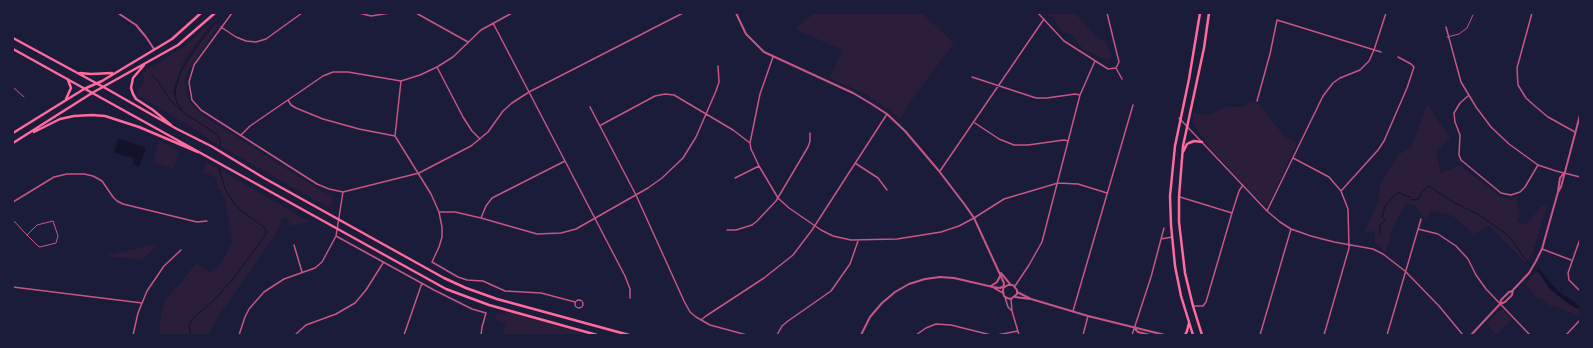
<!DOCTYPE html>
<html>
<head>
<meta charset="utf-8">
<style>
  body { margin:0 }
  #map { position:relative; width:1593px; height:348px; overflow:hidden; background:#1b1b3a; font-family:"Source Sans 3",sans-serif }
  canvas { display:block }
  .frame { position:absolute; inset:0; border:14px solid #1b1b3a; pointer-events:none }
</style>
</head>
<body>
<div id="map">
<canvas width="1593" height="348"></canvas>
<div class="frame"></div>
</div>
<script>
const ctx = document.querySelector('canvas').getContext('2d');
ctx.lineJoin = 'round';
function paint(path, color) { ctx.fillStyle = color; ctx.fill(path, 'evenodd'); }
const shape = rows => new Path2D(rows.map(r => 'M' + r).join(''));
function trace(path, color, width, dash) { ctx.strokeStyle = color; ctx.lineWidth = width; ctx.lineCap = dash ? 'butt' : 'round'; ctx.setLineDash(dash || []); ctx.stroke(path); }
paint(shape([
  [814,13,922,13,954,43,905,109,906,111,900,118,869,96,830,78,842,50,795,29],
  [1045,13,1077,13,1077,15,1099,40,1106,41,1112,56,1108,60,1083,49,1071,34,1062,32,1053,17,1048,16],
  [213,21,184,60,172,92,175,95,176,87,182,69,198,45,215,23,219,25,187,72,185,80,186,88,187,95,190,102,202,115,213,122,318,189,332,196,333,203,329,206,315,200,215,143,185,123,177,119,138,95,137,91,144,82,144,77,142,73,182,48],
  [1250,101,1260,105,1284,136,1297,143,1268,205,1265,206,1210,148,1193,124,1193,113,1207,115,1225,107,1245,107],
  [1427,104,1450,138,1436,153,1441,173,1460,165,1499,196,1506,199,1517,197,1517,206,1520,212,1517,221,1525,225,1541,207,1548,202,1532,255,1526,263,1489,226,1473,234,1453,216,1430,210,1427,220,1417,211,1417,206,1406,203,1392,230,1386,252,1382,251,1382,246,1375,244,1375,231,1364,233,1378,201,1380,185,1398,155,1411,147],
  [159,141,179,151,174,169,153,163],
  [206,162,310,222,291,226,286,217,282,218,276,234,222,311,208,335,159,335,161,314,166,299,183,280,196,263,209,272,214,271,222,262,232,241,225,199,220,189,217,188,218,185,216,178,203,172],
  [156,244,157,245,142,260,108,256,108,255],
  [1536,271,1541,275,1549,288,1556,294,1580,310,1580,313,1578,315,1553,306,1551,308,1542,299,1537,298,1526,284],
  [505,310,580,331,583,335,503,335,505,327,505,323,495,320,497,313,505,315],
  [1503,310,1512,319,1496,335,1487,324,1498,311]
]), '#2a1e3b');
paint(shape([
  [118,138,146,148,139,167,133,164,134,158,114,153],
  [1538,268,1558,291,1580,306,1580,310,1567,303,1549,288,1541,275,1536,271]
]), '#12122b');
trace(shape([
  [215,23,198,45,182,69,176,87,175,95,177,103,184,113,215,133,220,139,220,145],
  [151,74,158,81,170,100,181,110],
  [1380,234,1380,225,1385,220,1382,217,1385,206,1393,197,1399,192,1403,195,1410,197,1412,200,1419,199,1421,193,1429,186,1451,201,1481,216,1509,236,1528,263,1536,270],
  [1560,292,1562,287],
  [191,335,189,326,192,319,215,299,232,280,264,237,266,232,264,227,243,212,235,205,225,189,219,168]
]), '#12122b', 1);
trace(shape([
  [1447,37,1459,34,1467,28,1473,15],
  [13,87,24,97],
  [13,220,27,235,38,246,40,247,56,243,58,236,53,221,37,225,27,235]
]), '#c65784', 1);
trace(shape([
  [232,13,194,65,189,82,192,100,201,110,317,184,329,189,343,192,419,173,471,146,488,132,503,111,512,103,529,92,683,13],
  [359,13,371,16,390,13],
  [416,13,468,42],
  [1038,13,1064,41,1108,69,1116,68],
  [1107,13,1119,62,1116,68],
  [1532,13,1517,68,1518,85,1526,98,1536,107,1548,117,1575,132],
  [493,23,625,276,630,289,630,298],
  [221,27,236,37,246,41,256,42,266,39,302,13],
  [1446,27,1461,82,1476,107,1491,127,1509,144,1538,165,1556,171,1580,177],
  [437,67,463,117,472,131,480,139],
  [1116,68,1122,79],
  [972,77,1036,98,1047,98,1075,94,1080,95],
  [401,81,395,136,431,194,439,212,442,227,442,237,439,247,432,262,458,277,467,280,483,281,505,291,541,293,575,302],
  [1468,96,1460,103,1454,113,1455,122,1460,135,1459,155,1461,160,1501,193,1511,195,1520,192,1525,187,1538,165],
  [288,100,291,105,296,108,323,119,359,129,395,136],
  [1257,101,1270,54,1277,20,1381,52],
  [590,107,636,195,684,301,690,312,696,317,710,325,747,335],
  [1179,118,1267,211,1280,222,1291,229,1311,236,1334,242,1373,249,1383,254,1405,271,1439,306,1463,335],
  [975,123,999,139,1014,145,1028,145,1064,140,1068,141],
  [601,125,655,96,665,94,674,95,733,130,750,143,751,149,759,166,778,198,789,208,821,230,833,236,851,240,897,239,941,232,959,226,974,218,1004,199,1058,183,1078,184,1107,193],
  [241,135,250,126,323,76,333,72,348,72,401,81,420,75,437,67,453,57,481,30,512,13],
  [750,143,760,94,773,57],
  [1293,158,1329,177,1341,191,1348,209,1349,248,1324,335],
  [855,163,878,178,887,190],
  [940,171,1044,19],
  [735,178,759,166],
  [1341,191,1378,150,1384,141,1407,88,1414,67,1411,64,1398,57],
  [1180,197,1232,213],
  [13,202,54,177,67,174,84,174,93,176,102,181,113,197,117,201,123,204,197,222,207,221],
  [1267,211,1323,96,1333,83,1340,78,1360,70,1369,61,1374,50,1386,13],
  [439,212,455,212,481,218,537,234,561,233,576,229,648,188,662,178,683,158,696,137,716,91,719,82,718,66],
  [481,218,486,206,492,198,565,161],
  [1418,229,1438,234,1456,246,1468,259,1476,275,1486,289,1530,335],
  [727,230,736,230,752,225,757,221,776,201,808,147,810,141,810,133],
  [336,236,434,290,472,309,486,313,482,327,481,335],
  [1161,239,1172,237],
  [1580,239,1568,273,1569,280,1580,291],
  [294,245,302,272],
  [1542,249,1571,260],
  [1015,286,1029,265,1042,242,1080,95,1095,61],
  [13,287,142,303],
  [1005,297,1008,307,1012,311],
  [1011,299,1012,311,1019,335],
  '575 304a4 4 0 1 1 8 0a4 4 0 1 1-8 0Z',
  [1193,306,1203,306,1206,302,1232,213,1239,191,1243,185],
  [1073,311,1133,105],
  [701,320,706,316,764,278,793,255,812,230,887,114],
  [133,335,138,313,147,291,164,266,181,250],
  [239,335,245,317,249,309,264,292,284,279,315,268,322,262,336,236,343,192],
  [295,335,306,325,336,314,355,303,366,290,383,263],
  [404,335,422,283],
  [777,335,782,326,788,321,831,291,850,264,858,241],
  [916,335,926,328,936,324,951,325,991,335],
  [997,335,1018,331],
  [1083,335,1088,316],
  [1132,335,1151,277,1164,228],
  [1260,335,1291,229],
  [1387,335,1421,219],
  [1566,335,1580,320]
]), '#c65784', 1.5);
trace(shape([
  [118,13,136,25,146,37,154,49],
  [736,13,746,34,764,52,853,93,870,103,887,114,905,131,939,171,965,205,974,218,1004,283,1003,291,1004,296,1007,298,1011,299,1017,294,1017,290,1013,285,1008,285,1003,288],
  [1558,191,1560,178,1563,174],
  [1001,273,1010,284],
  [991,286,997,282,1000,276],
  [994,288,1003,293],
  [1017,292,1031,299,1088,316,1165,335],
  [1015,297,1030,299],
  [1500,304,1501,300,1509,292,1512,291],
  [1135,329,1138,332,1150,335],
  [861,335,870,317,882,303,895,292,909,284,925,279,940,277,954,278,993,287,1000,288,1004,286],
  [1471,335,1500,304,1505,302,1512,295,1513,290,1529,273,1536,261,1542,249,1558,192,1561,187,1580,115]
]), '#c65784', 2);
trace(shape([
  [13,38,107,89,177,129,211,146,264,178,444,278,466,288,497,299,629,335],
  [13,49,446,289,489,305,597,335],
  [144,65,133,78,131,88,133,94,136,99,153,110,171,125],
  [80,73,91,74,112,73],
  [66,99,71,88,68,80],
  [34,132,60,119,74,116,92,115,105,116,139,127,198,152],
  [13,133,84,89,102,81,172,39,201,13],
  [13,143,92,93,178,45,215,13],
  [1183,152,1187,144,1189,143,1194,141,1202,142],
  [1185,335,1187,331,1189,323],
  [1193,335,1181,296,1175,266,1171,225,1170,196,1175,146,1189,79,1200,13],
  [1202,335,1193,306,1185,273,1179,222,1179,197,1183,146,1204,48,1209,13]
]), '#ff6b9d', 2.5);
</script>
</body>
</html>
